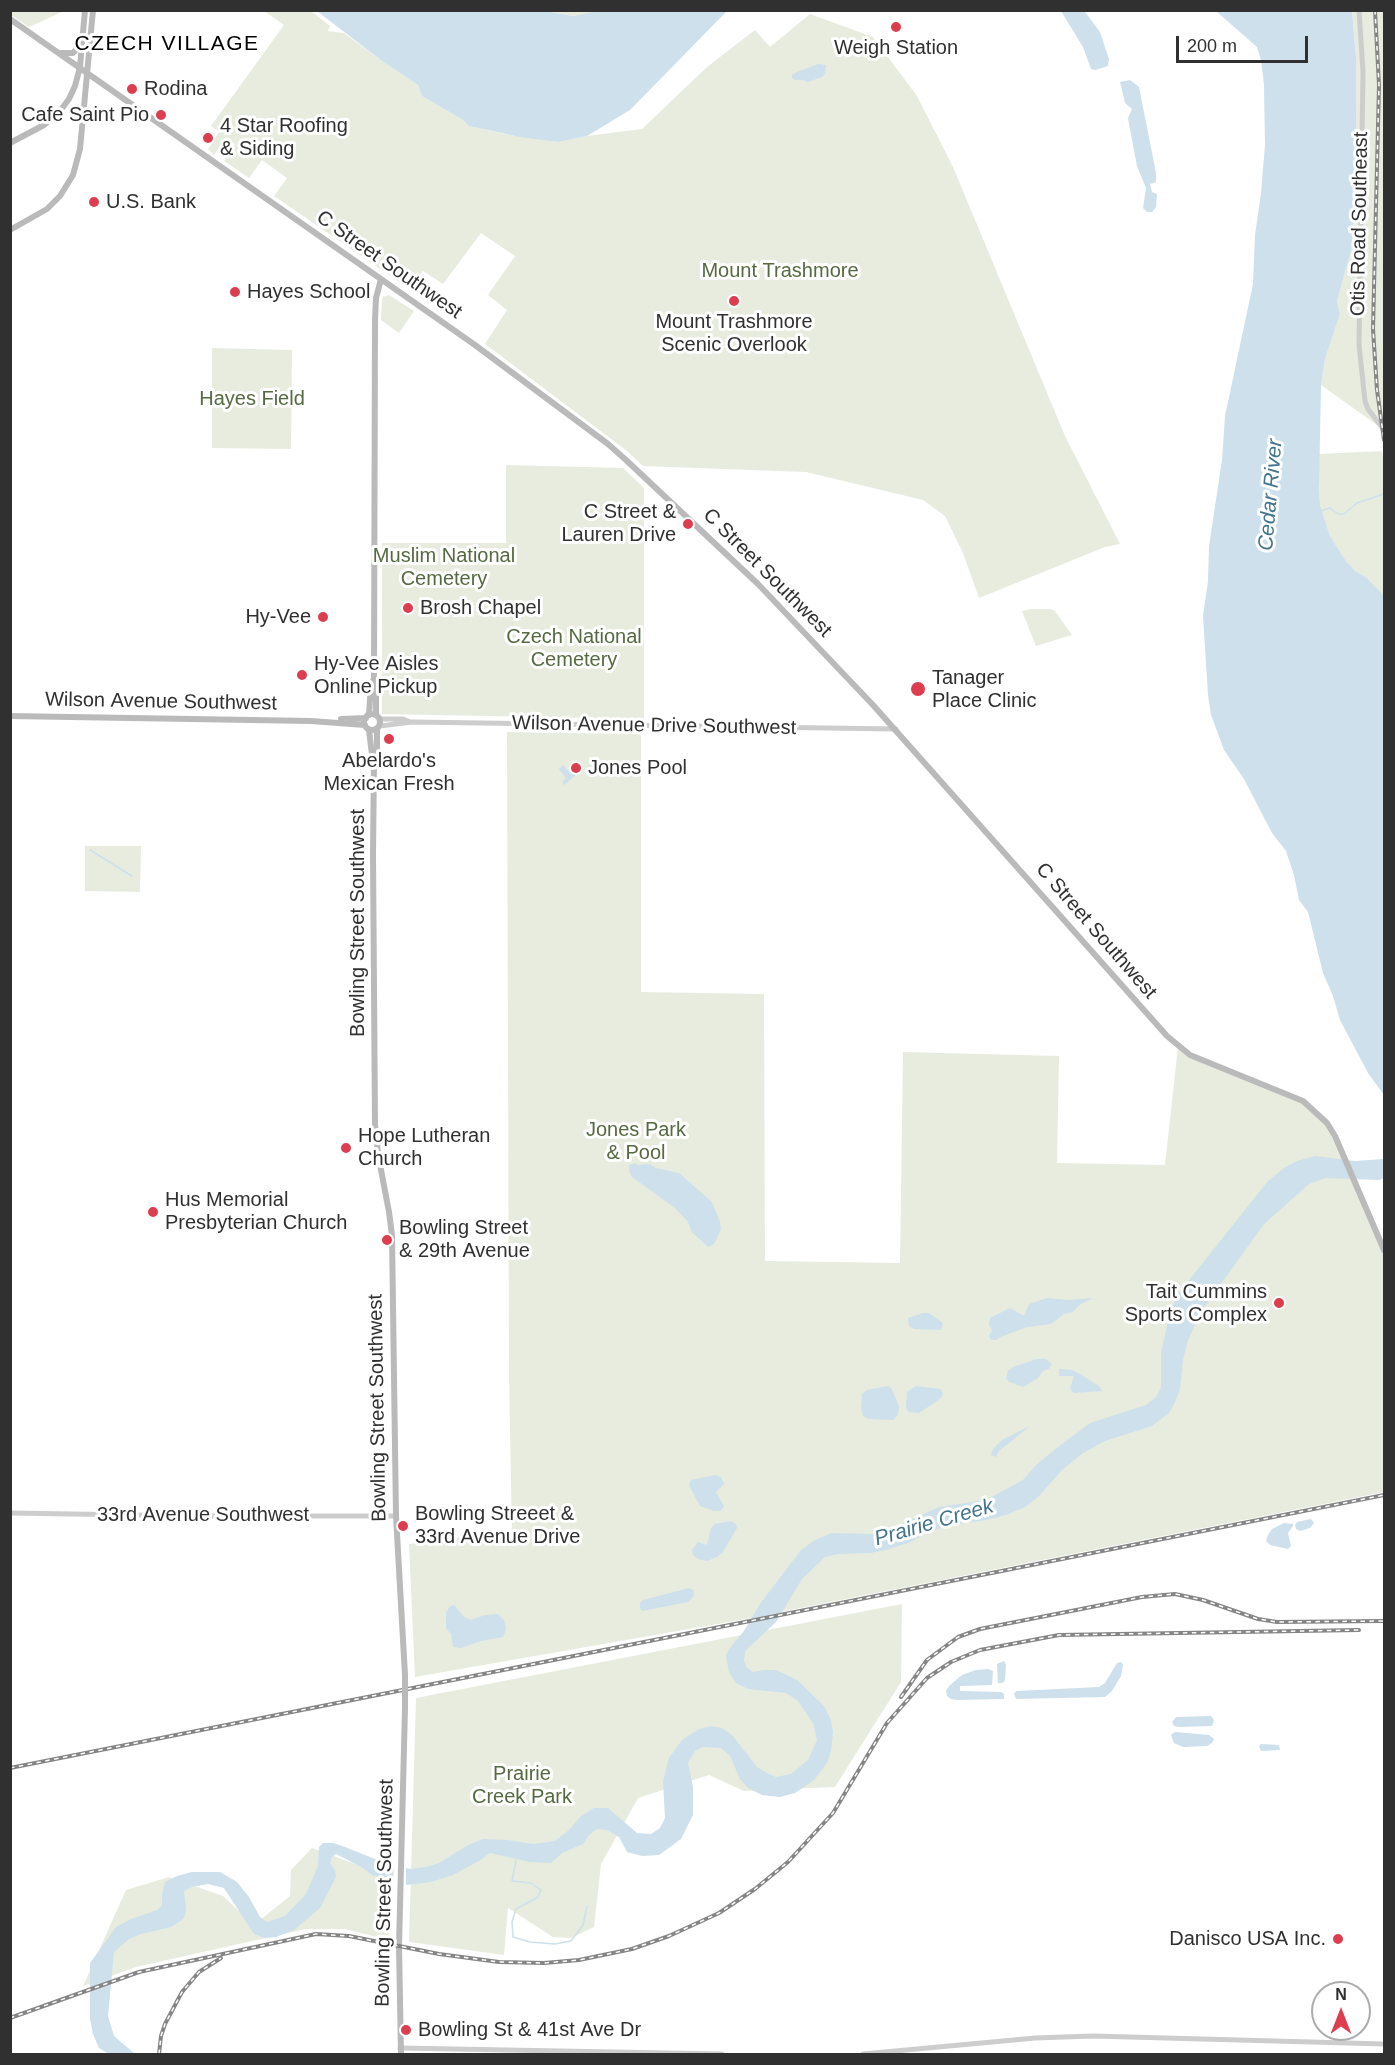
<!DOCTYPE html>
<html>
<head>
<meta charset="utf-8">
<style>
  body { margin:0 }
  #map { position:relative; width:1395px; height:2065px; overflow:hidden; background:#fff; font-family:Helvetica,sans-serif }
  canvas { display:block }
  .frame { position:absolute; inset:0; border:12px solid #303030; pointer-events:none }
  .north { position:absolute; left:1311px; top:1981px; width:60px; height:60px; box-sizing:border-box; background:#fff; border:2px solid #acacac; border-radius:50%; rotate:0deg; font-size:16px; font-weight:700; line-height:24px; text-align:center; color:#303030 }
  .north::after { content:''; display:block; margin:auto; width:21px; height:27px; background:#dc3e50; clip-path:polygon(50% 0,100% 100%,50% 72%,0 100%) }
  .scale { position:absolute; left:1176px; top:36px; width:132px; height:27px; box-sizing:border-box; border:3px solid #303030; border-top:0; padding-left:8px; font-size:18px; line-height:21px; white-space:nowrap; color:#303030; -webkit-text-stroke:4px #fff; paint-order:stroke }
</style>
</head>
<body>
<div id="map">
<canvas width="1395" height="2065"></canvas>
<div class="frame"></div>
<div class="north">N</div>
<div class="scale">200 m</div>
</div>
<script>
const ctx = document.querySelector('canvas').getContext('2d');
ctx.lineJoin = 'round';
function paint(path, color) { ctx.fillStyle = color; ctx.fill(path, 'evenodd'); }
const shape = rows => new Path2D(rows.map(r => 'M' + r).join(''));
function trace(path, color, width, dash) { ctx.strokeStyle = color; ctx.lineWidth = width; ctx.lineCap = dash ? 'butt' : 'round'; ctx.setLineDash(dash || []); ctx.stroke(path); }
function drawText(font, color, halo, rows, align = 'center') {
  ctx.font = font + ' Helvetica,sans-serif'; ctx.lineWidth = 6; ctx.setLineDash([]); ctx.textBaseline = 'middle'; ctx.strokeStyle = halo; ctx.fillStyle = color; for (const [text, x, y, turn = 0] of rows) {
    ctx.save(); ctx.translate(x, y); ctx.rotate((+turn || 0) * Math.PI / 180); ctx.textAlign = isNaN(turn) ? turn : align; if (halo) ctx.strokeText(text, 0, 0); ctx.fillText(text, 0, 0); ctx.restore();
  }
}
paint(shape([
  [11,10,64,10,64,11,29,27,11,15],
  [264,11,311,11,330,26,328,31,344,33,382,61,418,85,422,96,463,120,469,126,504,134,558,142,587,136,642,129,707,67,755,30,770,47,810,14,873,37,917,96,953,167,1065,436,1120,544,1105,547,979,598,963,553,945,516,923,500,806,472,643,466,627,451,485,344,507,310,488,295,515,256,481,233,443,284,423,271,418,277,438,292,429,304,402,284,274,196,287,178,262,160,249,178,224,161,235,144,226,138,214,155,208,149,219,132,211,126,284,25],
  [545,11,604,11,573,16],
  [1352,11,1384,11,1384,430,1321,385,1325,359,1340,314,1337,301,1352,247,1356,149,1356,57],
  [389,295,414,311,399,333,381,320,382,300,383,297],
  [212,348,292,350,291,449,212,448],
  [1382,451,1384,462,1384,596,1366,577,1355,571,1346,561,1330,536,1320,505,1318,454],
  [506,465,623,468,644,488,644,719,382,714,382,543,506,543],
  [1031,609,1050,609,1055,611,1072,635,1036,646,1022,611],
  [507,732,641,734,641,992,764,994,765,1261,900,1263,903,1052,1059,1056,1057,1163,1165,1165,1178,1047,1303,1101,1327,1123,1384,1250,1384,1492,735,1621,415,1677,409,1544,461,1537,512,1537,509,1374],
  [85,846,141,846,140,892,85,891],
  [902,1604,901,1682,835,1787,744,1791,709,1775,638,1798,601,1864,594,1927,571,1938,553,1937,508,1908,504,1955,409,1942,416,1698],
  [312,1848,390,1877,389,1940,345,1929,306,1929,136,1967,83,1986,126,1890,169,1877,223,1896,254,1925,290,1896,291,1870]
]), '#e7ecdf');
paint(shape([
  [545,11,573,16,604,10,727,11,630,110,587,136,558,142,520,137,469,126,463,120,422,96,418,85,382,61,317,11],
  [1061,11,1085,12,1100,32,1109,59,1108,66,1095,70,1091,69,1083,47],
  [1216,11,1352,11,1356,57,1356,149,1352,247,1337,301,1340,314,1325,359,1321,385,1319,484,1320,505,1330,536,1346,561,1355,571,1366,577,1384,596,1384,1095,1368,1073,1340,1020,1333,996,1323,973,1308,912,1299,900,1294,875,1286,851,1272,833,1244,779,1224,750,1211,715,1208,695,1203,616,1208,581,1209,546,1222,460,1225,416,1253,284,1255,235,1261,193,1265,145,1264,85,1261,60,1257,47],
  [818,64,826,65,825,73,822,77,808,82,803,80,795,80,792,78,792,75,797,72],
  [1130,80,1139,87,1156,173,1156,182,1150,184,1152,192,1157,194,1156,207,1152,212,1147,212,1143,208,1146,188,1137,166,1128,118,1132,109,1125,103,1120,82],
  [577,764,583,767,581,773,577,774,564,785,562,782,566,778,559,769,563,765,571,774,574,766],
  [1315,1156,1355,1161,1384,1159,1384,1178,1379,1180,1325,1178,1309,1184,1264,1224,1200,1313,1187,1343,1183,1360,1180,1389,1175,1402,1169,1413,1152,1426,1105,1441,1083,1453,1062,1470,1038,1497,1025,1507,1006,1515,986,1520,949,1525,927,1533,908,1543,886,1550,870,1553,838,1554,825,1557,802,1579,776,1622,745,1651,744,1661,747,1668,753,1672,764,1670,776,1670,797,1680,824,1706,831,1720,833,1732,831,1751,827,1763,814,1780,795,1793,780,1797,762,1795,748,1788,740,1779,730,1756,721,1748,703,1747,695,1751,688,1763,693,1787,693,1815,681,1839,659,1855,642,1856,627,1852,619,1837,607,1830,597,1829,589,1835,583,1844,562,1853,551,1863,530,1862,490,1853,479,1861,453,1875,431,1882,407,1885,372,1875,363,1868,336,1854,332,1857,330,1863,335,1870,336,1877,320,1908,294,1930,276,1937,265,1938,254,1934,224,1888,208,1884,192,1887,184,1891,186,1909,185,1916,182,1920,171,1927,141,1934,129,1939,114,1952,108,2016,114,2036,135,2054,109,2054,99,2048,93,2034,90,2019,90,1963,116,1927,131,1919,157,1910,162,1905,162,1894,165,1882,177,1876,192,1872,220,1872,237,1882,249,1897,260,1917,267,1922,285,1916,306,1894,318,1866,319,1847,323,1843,333,1843,345,1847,385,1863,410,1869,426,1867,439,1863,470,1844,483,1839,507,1840,534,1844,555,1841,569,1830,580,1817,594,1808,608,1808,637,1833,651,1834,660,1828,665,1818,663,1781,669,1758,682,1740,699,1729,711,1726,722,1728,732,1735,757,1767,767,1773,776,1777,791,1774,808,1760,817,1740,813,1723,798,1701,786,1693,748,1689,736,1683,729,1672,726,1656,729,1649,744,1631,760,1604,801,1550,815,1540,832,1533,871,1534,893,1528,939,1507,986,1500,1023,1480,1036,1465,1053,1451,1090,1423,1146,1405,1156,1397,1161,1388,1161,1353,1170,1312,1178,1294,1268,1181,1284,1168,1297,1161],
  [635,1163,638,1165,649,1164,656,1168,679,1173,712,1202,720,1222,721,1229,714,1244,708,1247,706,1245,692,1232,688,1222,675,1208,632,1177,629,1171,629,1165],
  [1047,1298,1068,1300,1093,1298,1079,1305,1073,1312,1064,1314,1051,1324,1027,1327,1003,1336,996,1340,991,1340,989,1336,992,1330,989,1325,990,1318,1010,1308,1024,1316,1029,1304],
  [923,1313,929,1313,943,1323,941,1330,914,1329,909,1326,908,1318],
  [1037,1359,1046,1359,1052,1364,1049,1369,1043,1371,1038,1378,1023,1387,1009,1382,1006,1378,1008,1371,1013,1367],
  [1059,1369,1072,1370,1080,1374,1099,1386,1102,1391,1074,1393,1070,1389,1074,1376,1059,1376],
  [888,1386,892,1389,899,1407,898,1415,893,1420,869,1419,863,1416,861,1407,862,1394,867,1390],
  [916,1386,941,1389,943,1394,940,1399,919,1413,909,1412,906,1408,907,1392],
  [1030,1426,999,1451,996,1457,991,1455,993,1449,1002,1440],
  [715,1475,721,1477,724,1484,716,1492,724,1506,721,1511,714,1511,700,1506,689,1485,691,1480],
  [1311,1519,1314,1523,1310,1528,1300,1531,1296,1529,1295,1525,1297,1522],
  [731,1521,736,1524,737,1528,723,1552,717,1557,707,1561,698,1559,693,1555,692,1550,698,1542,707,1545,711,1528,715,1524],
  [1284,1523,1293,1524,1293,1526,1288,1533,1291,1546,1288,1549,1270,1545,1266,1541,1268,1535,1272,1529],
  [689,1588,693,1590,694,1596,688,1602,642,1611,640,1608,640,1603,643,1600],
  [454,1605,464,1617,471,1620,485,1615,498,1614,504,1620,506,1629,503,1637,481,1641,461,1648,453,1647,451,1634,446,1628,446,1613,449,1607],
  [1004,1661,1006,1665,1005,1680,1003,1683,998,1683,997,1664],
  [1121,1662,1123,1665,1121,1676,1112,1691,1105,1697,1016,1699,1014,1694,1016,1691,1099,1687,1105,1683,1117,1663],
  [988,1669,993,1671,992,1685,960,1686,960,1691,1001,1692,1004,1694,1004,1699,957,1700,951,1699,947,1696,946,1691,949,1686,962,1675,976,1670],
  [1211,1716,1214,1720,1212,1726,1179,1727,1174,1726,1172,1722,1176,1717],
  [1175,1732,1209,1735,1214,1739,1212,1743,1207,1746,1183,1747,1174,1743,1171,1735],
  [1261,1744,1279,1745,1280,1750,1261,1751,1259,1746]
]), '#cde0eb');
paint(shape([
  [394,1862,406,1865,406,1887,393,1885]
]), '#fff');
trace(shape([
  [1321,511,1330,508,1338,514,1344,514,1357,503,1384,494],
  [90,850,132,876],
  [516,1860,512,1881,531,1883,541,1890,538,1897,516,1909,512,1922,513,1937,530,1942,555,1944,571,1941,583,1925,587,1906]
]), '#cde0eb', 1.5);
trace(shape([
  [1359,10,1363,72,1359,345,1365,401,1368,409,1384,430],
  [380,719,403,719,410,722],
  [380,726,412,722,896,729],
  [10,1513,197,1516,396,1516],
  [400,2048,722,2054],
  [863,2054,1035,2038,1093,2036,1384,2044]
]), '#cdcdcd', 5);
trace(shape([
  [10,19,475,345,608,444,626,460,758,584,873,705,1167,1036,1190,1055,1303,1101,1327,1123,1335,1136,1384,1250],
  [60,53,73,53,81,44],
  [10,143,44,125,60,111,69,99,75,86,80,67,85,10],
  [10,230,47,209,60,196,73,175,80,149,93,10],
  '364 722a8 8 0 1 1 16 0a8 8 0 1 1-16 0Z',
  [369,715,371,684,374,679],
  [376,715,376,682,374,679,375,319,376,298,381,279],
  [10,716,311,721,365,725],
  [341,719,366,718],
  [377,729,377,751,374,763,373,854,375,1124,378,1154,389,1212,392,1235,396,1516,405,1675],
  [369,730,372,755,374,762],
  [401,2054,399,1946,405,1708]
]), '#bababa', 6);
const rail = shape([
  [1375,10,1379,85,1373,329,1377,390,1384,440],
  [901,1697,927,1660,958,1637,980,1629,1142,1597,1175,1594,1203,1600,1258,1619,1277,1622,1384,1621],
  [10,1768,1384,1495],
  [10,2018,139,1972,316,1934,349,1936,439,1954,499,1962,544,1963,579,1960,632,1949,669,1936,719,1913,755,1889,788,1862,833,1813,887,1723,927,1678,951,1662,980,1650,1059,1635,1359,1630],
  [159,2054,161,2036,165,2024,182,1992,199,1972,221,1958]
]);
trace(rail, '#858585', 4);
trace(rail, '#fff', 1.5, [4.5]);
trace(shape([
  [405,1675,405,1708]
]), '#bababa', 6);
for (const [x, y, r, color] of [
  [896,27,6,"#dc3e50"],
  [132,89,6,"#dc3e50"],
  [161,115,6,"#dc3e50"],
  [208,138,6,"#dc3e50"],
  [94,202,6,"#dc3e50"],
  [235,292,6,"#dc3e50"],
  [734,301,6,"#dc3e50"],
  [688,524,6,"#dc3e50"],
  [408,608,6,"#dc3e50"],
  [323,617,6,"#dc3e50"],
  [302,675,6,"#dc3e50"],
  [918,689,8,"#dc3e50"],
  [389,739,6,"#dc3e50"],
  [576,768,6,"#dc3e50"],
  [346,1148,6,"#dc3e50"],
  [153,1212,6,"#dc3e50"],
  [387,1240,6,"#dc3e50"],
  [1279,1303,6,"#dc3e50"],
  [403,1526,6,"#dc3e50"],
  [1338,1939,6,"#dc3e50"],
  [406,2030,6,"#dc3e50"]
]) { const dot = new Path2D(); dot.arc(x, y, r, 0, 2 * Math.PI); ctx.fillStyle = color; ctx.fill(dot); trace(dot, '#fff', 2); }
drawText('20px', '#303030', '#fff', [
  ["Weigh Station",896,48,"center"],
  ["Rodina",144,89],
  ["Cafe Saint Pio",149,115,"right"],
  ["4 Star Roofing",220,126],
  ["& Siding",220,149],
  ["U.S. Bank",106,202],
  ["Hayes School",247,292],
  ["Mount Trashmore",734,322,"center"],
  ["Scenic Overlook",734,345,"center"],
  ["C Street &",676,512,"right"],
  ["Lauren Drive",676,535,"right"],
  ["Brosh Chapel",420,608],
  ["Hy-Vee",311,617,"right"],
  ["Hy-Vee Aisles",314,664],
  ["Online Pickup",314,687],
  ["Tanager",932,678],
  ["Place Clinic",932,701],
  ["Abelardo's",389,761,"center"],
  ["Mexican Fresh",389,784,"center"],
  ["Jones Pool",588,768],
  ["Hope Lutheran",358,1136],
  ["Church",358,1159],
  ["Hus Memorial",165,1200],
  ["Presbyterian Church",165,1223],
  ["Bowling Street",399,1228],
  ["& 29th Avenue",399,1251],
  ["Tait Cummins",1267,1292,"right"],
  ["Sports Complex",1267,1315,"right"],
  ["Bowling Streeet &",415,1514],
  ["33rd Avenue Drive",415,1537],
  ["Danisco USA Inc.",1326,1939,"right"],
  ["Bowling St & 41st Ave Dr",418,2030]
], 'left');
drawText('20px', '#303030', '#fff', [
  ["Otis Road Southeast",1360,224,-89],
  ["C Street Southwest",389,265,35],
  ["C Street Southwest",767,573,45],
  ["Wilson Avenue Southwest",161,702,1],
  ["Wilson Avenue Drive Southwest",654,726,1],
  ["Bowling Street Southwest",358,923,-90],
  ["C Street Southwest",1096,931,49],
  ["Bowling Street Southwest",378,1408,-91],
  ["33rd Avenue Southwest",203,1515],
  ["Bowling Street Southwest",385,1893,-89]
]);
drawText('20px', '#556a40', '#fff', [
  ["Mount Trashmore",780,271],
  ["Hayes Field",252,399],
  ["Muslim National",444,556],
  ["Cemetery",444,579],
  ["Czech National",574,637],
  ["Cemetery",574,660],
  ["Jones Park",636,1130],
  ["& Pool",636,1153],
  ["Prairie",522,1774],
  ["Creek Park",522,1797]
]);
ctx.letterSpacing = '1.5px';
drawText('21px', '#000', '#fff', [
  ["CZECH VILLAGE",167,44]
]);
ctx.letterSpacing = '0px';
drawText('italic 21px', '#42748e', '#fff', [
  ["Cedar River",1271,495,-85],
  ["Prairie Creek",934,1523,-16]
]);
</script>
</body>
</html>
